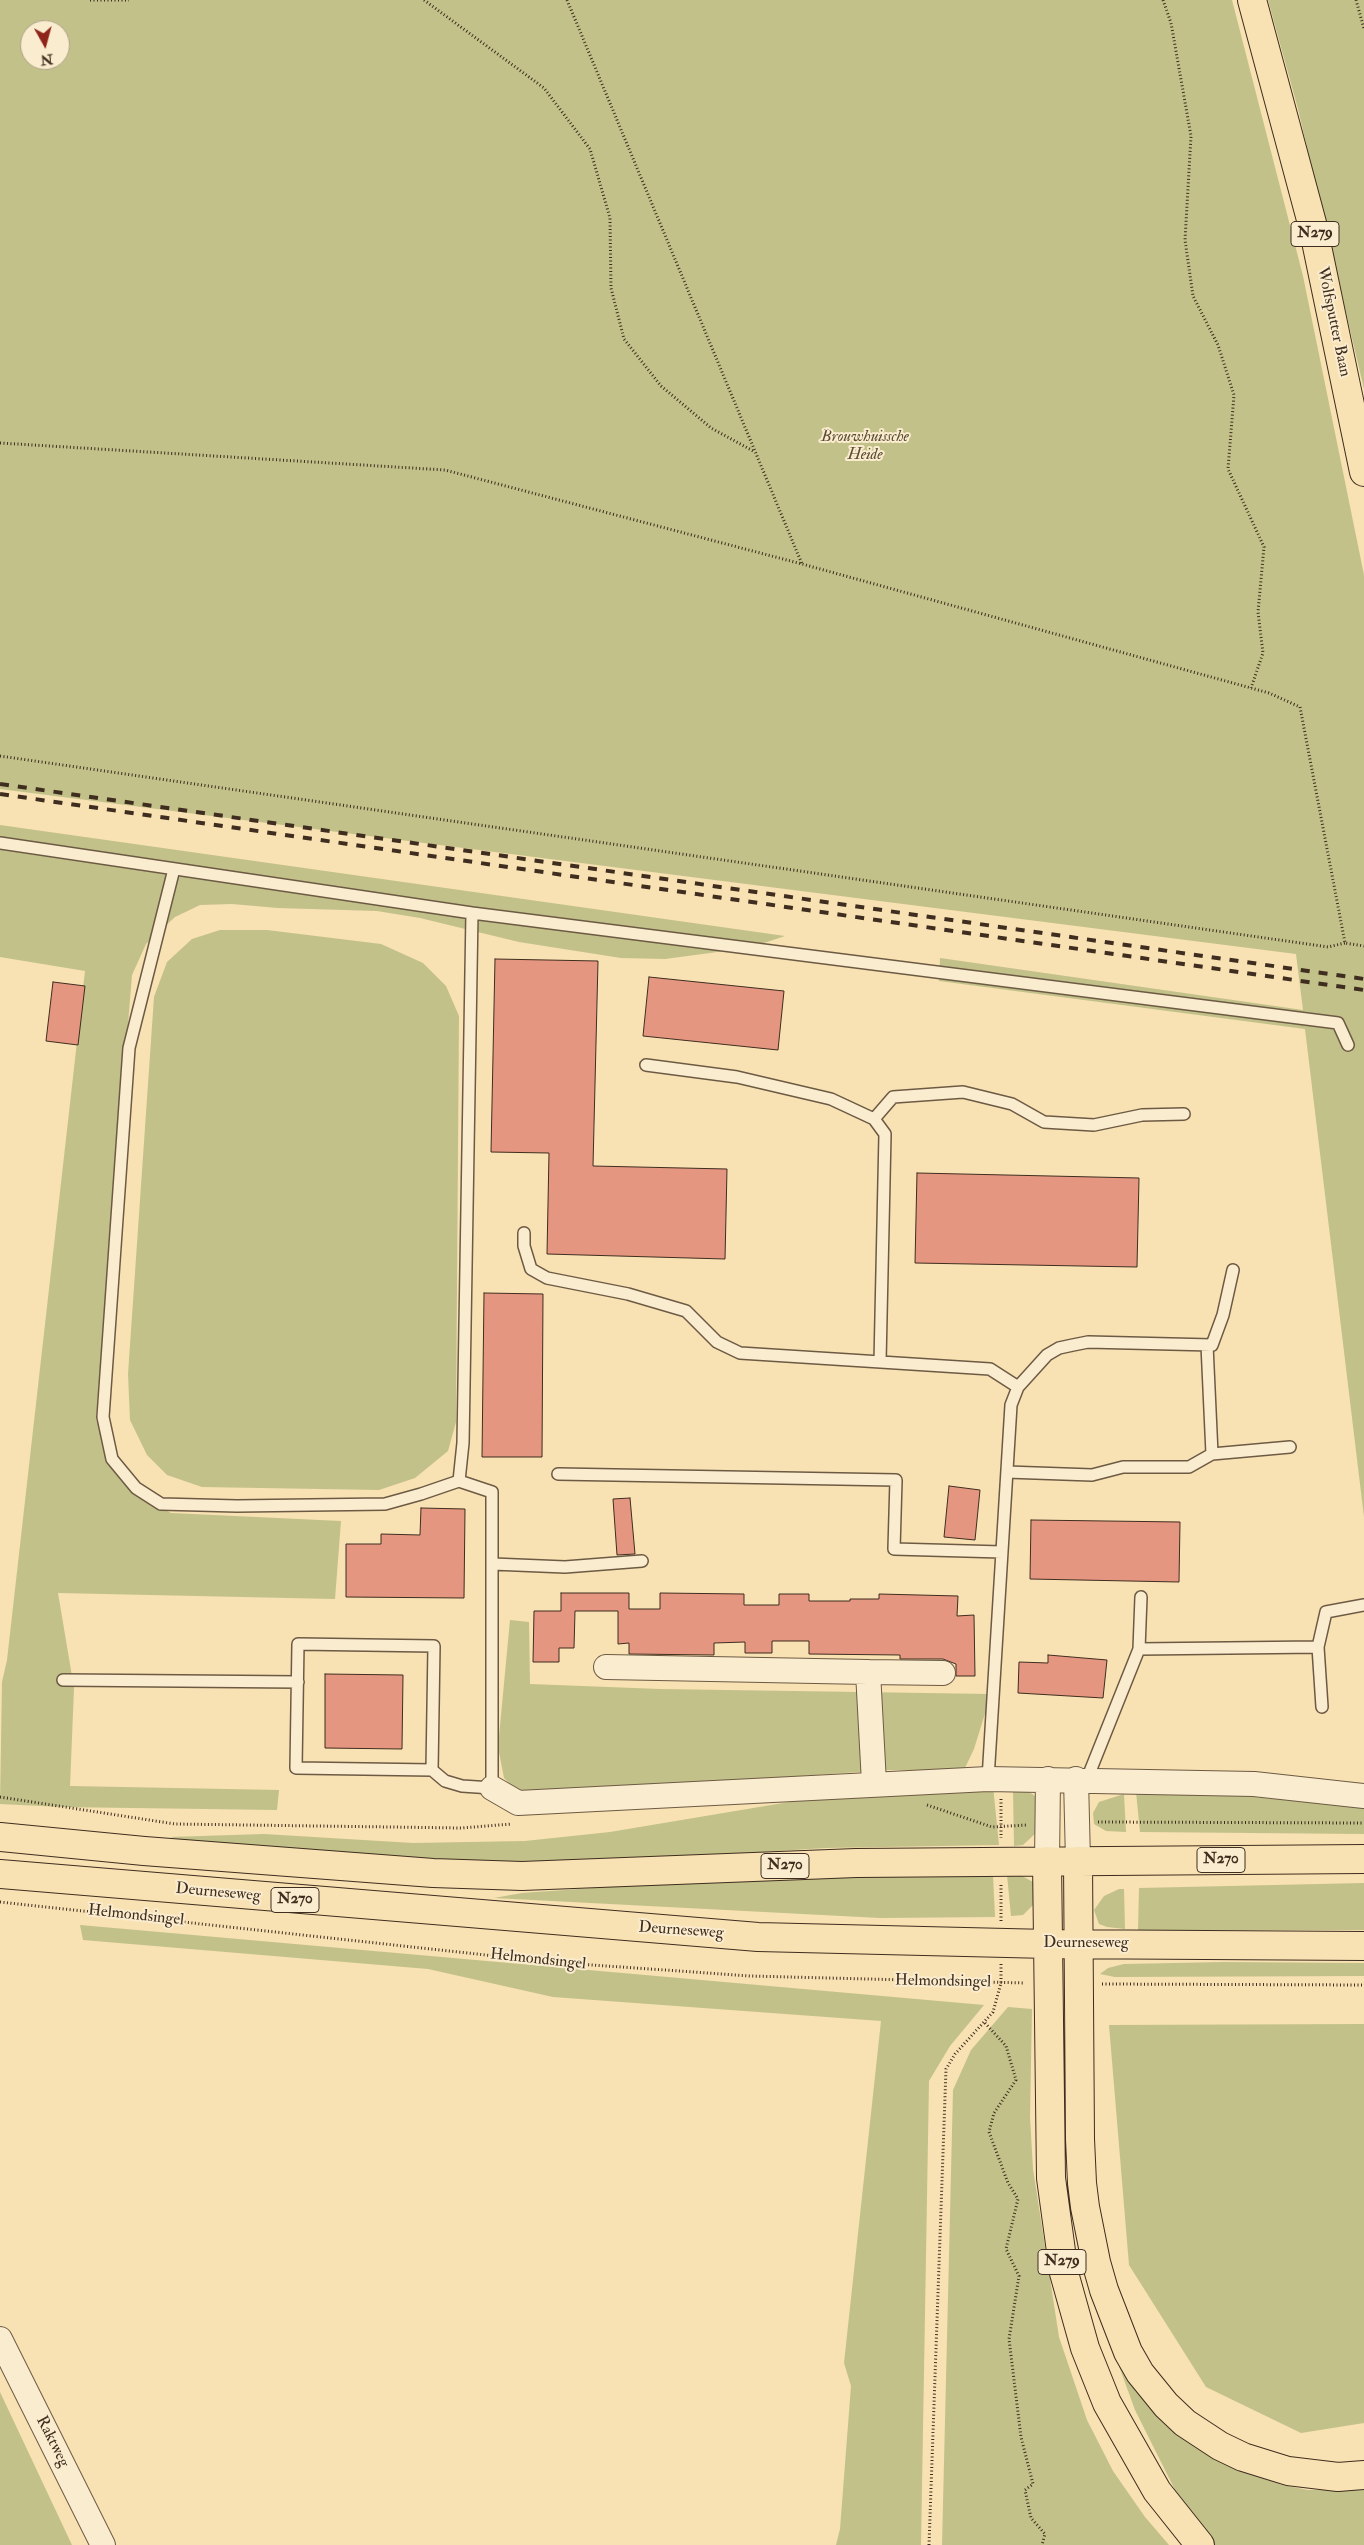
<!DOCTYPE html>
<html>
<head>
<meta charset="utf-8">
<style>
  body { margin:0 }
  #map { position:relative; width:1364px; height:2545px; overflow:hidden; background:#f8e1b3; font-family:"IM FELL Double Pica",serif }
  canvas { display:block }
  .north { position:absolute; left:20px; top:20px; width:50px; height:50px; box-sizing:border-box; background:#faecce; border:1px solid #afa088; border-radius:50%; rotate:173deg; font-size:14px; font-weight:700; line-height:20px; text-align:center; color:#3f2d1f }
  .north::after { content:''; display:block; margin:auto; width:18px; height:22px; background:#8f2418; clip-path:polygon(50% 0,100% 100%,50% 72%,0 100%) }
</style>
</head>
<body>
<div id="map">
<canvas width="1364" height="2545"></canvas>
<div class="north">N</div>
</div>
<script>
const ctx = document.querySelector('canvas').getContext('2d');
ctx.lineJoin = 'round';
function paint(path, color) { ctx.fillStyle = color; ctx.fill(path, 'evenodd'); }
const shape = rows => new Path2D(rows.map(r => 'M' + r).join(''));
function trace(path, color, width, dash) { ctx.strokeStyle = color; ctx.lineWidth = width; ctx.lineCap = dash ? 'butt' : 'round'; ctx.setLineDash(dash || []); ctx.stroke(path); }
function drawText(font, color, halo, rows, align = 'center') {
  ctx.font = font + ' "IM FELL Double Pica",serif'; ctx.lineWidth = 4; ctx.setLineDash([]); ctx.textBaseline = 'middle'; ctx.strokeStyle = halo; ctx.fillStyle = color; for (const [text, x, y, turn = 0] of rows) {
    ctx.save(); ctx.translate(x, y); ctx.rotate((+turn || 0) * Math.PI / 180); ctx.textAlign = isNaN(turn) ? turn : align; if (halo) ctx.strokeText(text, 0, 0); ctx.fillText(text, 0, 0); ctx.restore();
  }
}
paint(shape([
  [0,0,1232,0,1303,276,1364,575,1364,1517,1305,1029,939,981,940,958,1303,1010,1296,954,0,789],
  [30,30,60,30,60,60,30,60],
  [1268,0,1364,0,1364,389,1298,109],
  [0,825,785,936,752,947,710,953,665,959,621,958,519,942,420,918,377,911,278,908,232,904,200,905,175,917,146,944,132,975,96,1419,109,1456,149,1501,171,1513,341,1521,335,1599,58,1593,74,1688,70,1786,279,1790,277,1810,61,1807,0,1804,2,1682,7,1660,85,971,0,957],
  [220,930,267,930,381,944,423,963,446,986,459,1016,456,1422,448,1451,415,1478,379,1490,202,1487,167,1475,147,1455,130,1420,128,1374,154,997,167,962,192,939],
  [510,1620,529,1622,530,1684,660,1689,991,1694,974,1749,964,1770,887,1770,527,1795,513,1787,504,1778,498,1747],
  [993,1786,999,1845,826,1848,529,1866,424,1861,191,1842,170,1837,264,1834,413,1843,525,1841,610,1832,807,1799],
  [1025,1789,1035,1796,1037,1832,1023,1845,1014,1846,1013,1790],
  [1136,1792,1244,1796,1364,1808,1364,1834,1140,1832],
  [1124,1794,1126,1832,1106,1831,1094,1824,1093,1813,1099,1802],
  [927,1875,993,1875,995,1917,880,1918,494,1898,522,1893,664,1883],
  [1007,1875,1022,1876,1035,1883,1034,1904,1023,1915,1011,1916],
  [1364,1883,1364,1930,1138,1930,1139,1888],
  [1119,1889,1124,1889,1125,1929,1107,1927,1099,1924,1094,1910,1104,1896],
  [80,1925,984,2005,950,2046,929,2081,921,2545,836,2545,840,2529,851,2386,844,2363,881,2021,553,1997,428,1969,83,1940],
  [1224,1962,1364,1963,1364,1976,1115,1977,1100,1974,1108,1968,1124,1964],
  [1008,2007,1032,2009,1030,2117,1033,2169,1059,2337,1087,2420,1113,2471,1145,2517,1169,2545,942,2545,953,2090,971,2050],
  [1364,2024,1364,2423,1301,2433,1206,2387,1129,2265,1109,2025],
  [1112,2347,1243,2471,1282,2485,1308,2490,1364,2490,1364,2545,1215,2545,1183,2506,1135,2410],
  [0,2392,72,2545,0,2545]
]), '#c2c189');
const building = shape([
  [495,959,598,961,593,1166,727,1169,725,1259,547,1254,549,1153,491,1152,495,959],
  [649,977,784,991,778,1050,643,1036,649,977],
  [53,982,85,986,78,1045,46,1041,53,982],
  [917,1173,1139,1178,1137,1267,915,1263,917,1173],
  [484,1293,543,1294,542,1457,482,1457,484,1293],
  [949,1486,980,1490,975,1540,944,1537,949,1486],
  [630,1498,635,1554,617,1555,613,1499,630,1498],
  [421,1508,465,1509,464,1598,346,1597,346,1544,381,1544,381,1534,420,1535,421,1508],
  [1031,1520,1180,1522,1179,1582,1030,1579,1031,1520],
  [561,1593,629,1593,629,1609,660,1609,660,1593,744,1594,744,1605,779,1605,779,1594,809,1594,809,1601,850,1601,850,1599,879,1599,879,1594,958,1596,957,1616,974,1615,975,1676,956,1676,956,1664,943,1659,900,1659,900,1655,809,1654,809,1641,772,1641,772,1653,745,1653,745,1642,714,1643,714,1655,629,1654,629,1643,618,1644,618,1611,575,1611,574,1648,559,1648,559,1662,533,1662,534,1611,561,1611,561,1593],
  [1048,1655,1107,1660,1103,1698,1018,1693,1019,1662,1048,1663,1048,1655],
  [325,1674,403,1675,402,1749,325,1748,325,1674]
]);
paint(building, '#e49680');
trace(building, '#3f2d1f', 1);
const service = shape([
  [0,843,472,913],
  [174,869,129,1048,103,1417,112,1459,136,1488,161,1504,237,1506,385,1504,421,1494,459,1481],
  [646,1065,737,1077,831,1099,874,1119,885,1134,880,1362],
  [874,1119,893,1097,963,1092,1012,1104,1044,1122,1094,1125,1142,1115,1184,1114],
  [524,1233,524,1246,531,1269,547,1278,628,1294,686,1311,717,1342,740,1353,990,1369,1018,1387],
  [1207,1345,1212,1454,1290,1447],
  [1007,1472,1092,1475,1123,1467,1189,1467,1212,1454],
  [558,1474,896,1480,894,1549,1002,1552],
  [493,1564,565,1567,642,1561],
  [1139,1649,1318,1647],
  [63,1680,298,1682],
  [1322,1707,1318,1647,1326,1612,1364,1605],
  [432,1770,434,1646,298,1644,296,1768,432,1770,445,1781,462,1786,492,1788,492,1492,459,1481,463,1443,472,913,1338,1023,1348,1045],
  [988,1779,1011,1405,1018,1387,1047,1355,1059,1348,1073,1345,1088,1342,1212,1345,1223,1315,1233,1270],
  [1087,1779,1139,1649,1141,1597]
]);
const minor = shape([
  [606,1667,868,1672],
  [1076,1779,1078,1861],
  [874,1783,868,1672,943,1673],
  [492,1788,518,1803,988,1779,1254,1784,1364,1796],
  [1047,1861,1048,1779],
  [0,2339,103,2545]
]);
const primary = shape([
  [1252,0,1313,227,1364,472],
  [0,1837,144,1851,433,1873,522,1876,856,1863,1364,1859],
  [1047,1861,1051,2178,1064,2273,1085,2348,1107,2403,1157,2491,1200,2545],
  [1078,1861,1080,2139,1082,2183,1085,2207,1096,2262,1104,2290,1128,2352,1140,2373,1166,2405,1185,2423,1220,2446,1243,2457,1288,2471,1338,2477,1364,2475],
  [0,1874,758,1937,1048,1944,1364,1946]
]);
trace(service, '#6d5a44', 14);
trace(minor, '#6d5a44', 26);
trace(primary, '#3f2d1f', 30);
trace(shape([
  [90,0,129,0],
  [424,0,544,88,590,149,610,218,611,288,624,339,661,386,711,428,755,452],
  [567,0,802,564],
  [1163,0,1171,23,1191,136,1185,240,1193,296,1218,345,1234,395,1228,469,1264,547,1258,612,1263,653,1251,688],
  [1356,0,1364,29],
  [0,443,445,470,802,564,1269,693,1300,707,1345,943,1364,946],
  [0,756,1328,947,1345,943],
  [0,1797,175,1824,461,1828,512,1824],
  [1001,1799,1001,1838],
  [927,1805,992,1827,1027,1825],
  [1098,1822,1364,1823],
  [0,1902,550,1962,750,1976,1025,1983],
  [1001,1921,1001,1884],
  [1102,1984,1364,1985],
  [985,2023,1006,2046,1016,2080,994,2113,989,2132,1008,2183,1018,2199,1006,2249,1019,2276,1009,2339,1021,2437,1033,2484,1025,2490,1031,2518,1045,2534,1042,2545],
  [929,2545,946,2069,955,2054,993,2012,1001,1983,1001,1964]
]), '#3f2d1f', 3, [1, 2.5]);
trace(service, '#faecce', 11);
trace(minor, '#faecce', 24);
trace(primary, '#f8e1b3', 28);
trace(shape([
  [0,784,1364,979],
  [0,794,1364,990]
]), '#3f2d1f', 4, [9, 9]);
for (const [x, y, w] of [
  [1315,234,48],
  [1221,1860,48],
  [785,1866,48],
  [295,1900,48],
  [1062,2262,48]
]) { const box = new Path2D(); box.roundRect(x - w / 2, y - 12.5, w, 25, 4); ctx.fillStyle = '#faecce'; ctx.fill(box); trace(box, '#3f2d1f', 1); }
drawText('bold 15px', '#3f2d1f', null, [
  ["N279",1315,234],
  ["N270",1221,1860],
  ["N270",785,1866],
  ["N270",295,1900],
  ["N279",1062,2262]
]);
drawText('16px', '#3f2d1f', '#faecce', [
  ["Wolfsputter Baan",1333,322,78],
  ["Deurneseweg",218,1893,5],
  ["Helmondsingel",136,1916,6],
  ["Deurneseweg",681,1931,4],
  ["Deurneseweg",1086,1944],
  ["Helmondsingel",538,1960,6],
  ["Helmondsingel",943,1982,1],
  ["Raktweg",52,2442,63]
]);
drawText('italic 16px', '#594b34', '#faecce', [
  ["Brouwhuissche",865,438],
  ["Heide",865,456]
]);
</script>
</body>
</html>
